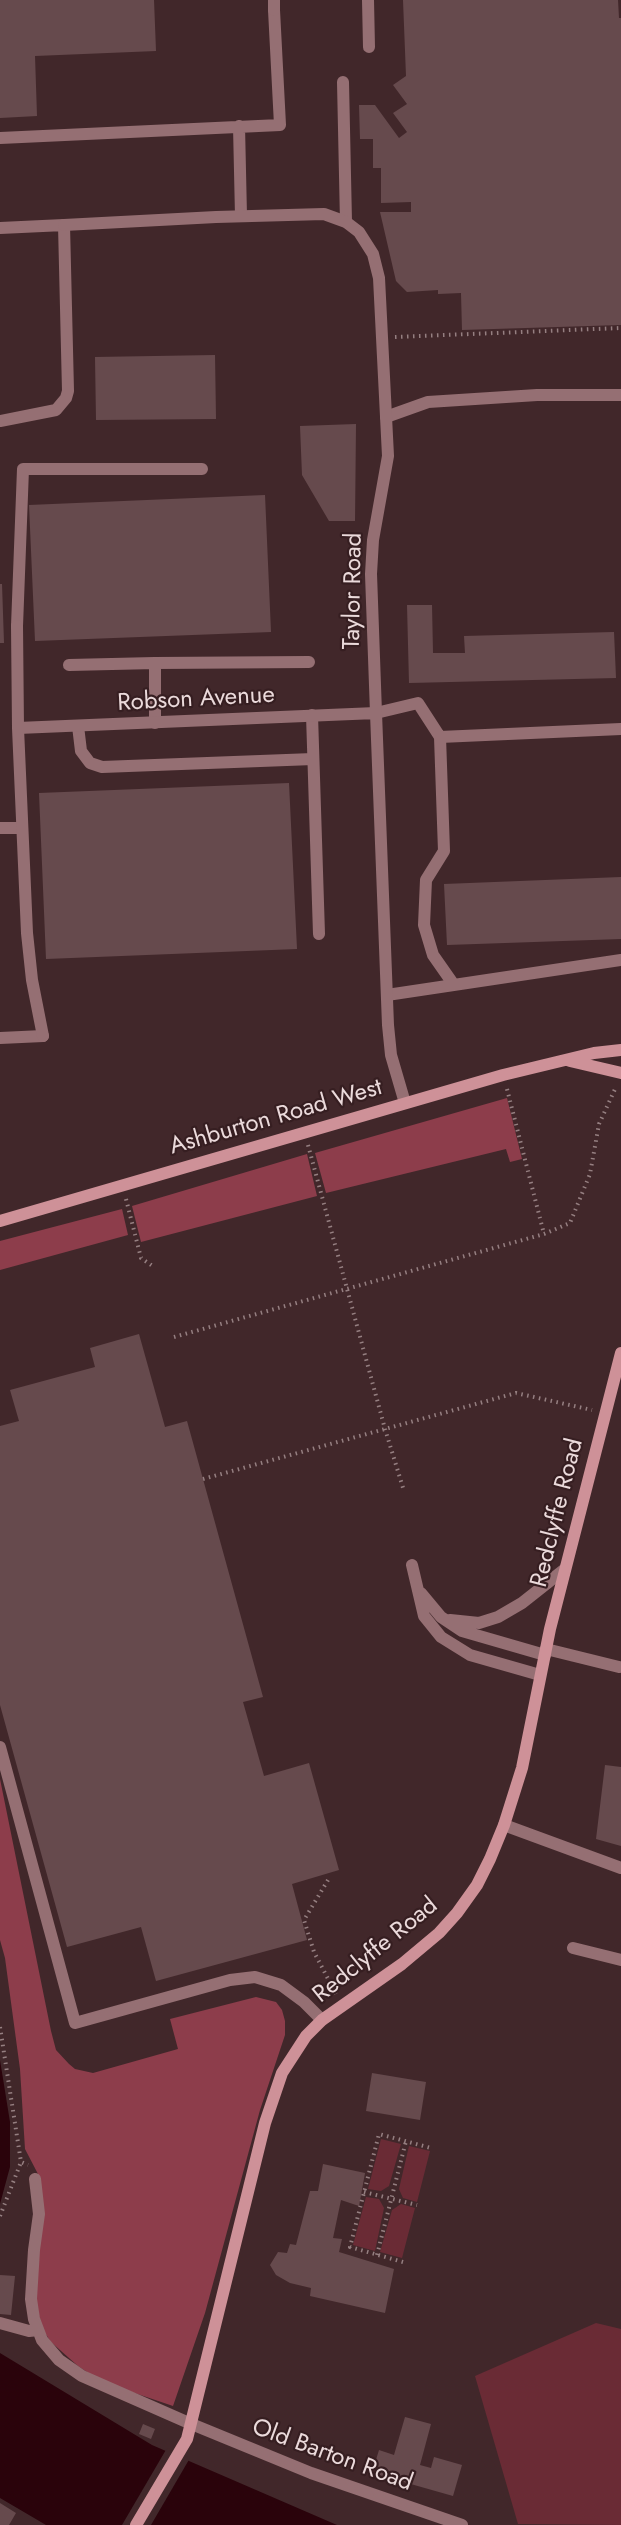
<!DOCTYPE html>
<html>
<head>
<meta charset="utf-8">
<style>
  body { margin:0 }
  canvas { display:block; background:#41272a }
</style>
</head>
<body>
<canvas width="621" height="2525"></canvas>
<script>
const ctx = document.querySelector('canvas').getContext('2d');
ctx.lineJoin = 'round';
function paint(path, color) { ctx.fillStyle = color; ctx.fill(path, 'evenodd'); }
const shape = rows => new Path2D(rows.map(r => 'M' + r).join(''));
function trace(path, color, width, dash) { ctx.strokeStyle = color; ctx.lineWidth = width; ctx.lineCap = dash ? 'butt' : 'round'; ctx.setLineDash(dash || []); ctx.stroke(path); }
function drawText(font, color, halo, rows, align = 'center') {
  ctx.font = font + ' Jost,sans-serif'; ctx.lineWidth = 4.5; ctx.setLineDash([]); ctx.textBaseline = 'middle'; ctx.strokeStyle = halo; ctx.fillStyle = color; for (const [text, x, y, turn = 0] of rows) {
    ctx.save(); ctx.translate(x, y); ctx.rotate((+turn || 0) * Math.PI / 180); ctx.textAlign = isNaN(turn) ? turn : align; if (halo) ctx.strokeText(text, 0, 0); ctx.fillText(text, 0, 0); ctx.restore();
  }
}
paint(shape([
  [381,2139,401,2144,389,2186,381,2191,368,2189],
  [409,2146,430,2151,417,2202,403,2198,399,2189],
  [366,2197,379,2199,384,2208,375,2251,353,2245],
  [401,2204,415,2208,402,2258,380,2252,392,2210],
  [596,2323,621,2329,621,2525,518,2524,475,2376]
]), '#6a2b35');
paint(shape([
  [507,1098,522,1159,510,1162,506,1149,326,1193,315,1153],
  [307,1154,317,1196,141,1242,132,1206],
  [122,1209,128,1235,0,1270,0,1241],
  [0,1779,51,2031,56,2050,69,2064,75,2069,93,2073,178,2049,170,2019,256,1997,276,2002,282,2010,285,2021,285,2035,260,2110,205,2313,173,2406,102,2382,78,2366,51,2342,43,2330,35,2302,38,2174,25,2149,20,2069,5,1958,0,1940]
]), '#8d3d4b');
paint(shape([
  [0,2060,10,2122,10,2167,0,2204],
  [0,2353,152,2445,337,2525,46,2525,0,2498]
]), '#2a030b');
paint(shape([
  [167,2448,190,2458,151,2525,122,2525]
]), '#41272a');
paint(shape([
  [0,0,154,0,156,51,35,56,37,116,0,118],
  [403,0,618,0,619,18,621,18,621,325,462,330,461,293,438,294,438,290,407,292,396,281,380,212,411,212,411,202,381,203,381,168,373,168,373,139,360,139,359,105,375,105,399,138,407,132,393,113,407,104,393,85,406,76],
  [215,355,216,419,96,420,95,357],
  [356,424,355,521,329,521,302,475,300,426],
  [265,495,271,632,35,641,29,505],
  [0,584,2,584,4,643,0,643],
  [407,605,432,605,433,653,465,653,464,636,614,632,616,678,409,683],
  [289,783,297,949,46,959,39,793],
  [621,877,621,939,447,945,444,884],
  [139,1334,165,1427,187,1421,263,1697,243,1702,264,1776,309,1763,339,1870,292,1884,307,1940,156,1981,141,1927,67,1947,0,1705,0,1426,19,1421,10,1390,95,1367,90,1348],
  [605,1765,621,1767,621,1846,596,1839],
  [372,2073,426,2082,420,2120,366,2111],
  [323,2164,365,2173,359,2206,341,2200,333,2238,342,2239,339,2252,394,2269,385,2313,310,2296,311,2288,290,2283,276,2275,270,2265,278,2252,287,2253,290,2244,296,2245,310,2191,318,2191],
  [0,2275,15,2276,11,2315,0,2314],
  [405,2417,431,2424,420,2465,431,2468,434,2457,462,2465,453,2496,372,2473,379,2450,394,2455],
  [143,2424,155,2429,151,2439,139,2434],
  [0,2503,16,2513,9,2525,0,2525]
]), '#664a4d');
trace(shape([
  [395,337,621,328],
  [507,1089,544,1234],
  [308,1145,385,1429,404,1491],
  [126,1199,141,1258,154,1267],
  [174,1337,544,1234,570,1223,590,1174,599,1124,616,1087],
  [203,1479,516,1393,592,1410],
  [328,1880,304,1920,314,1952,336,1994],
  [0,2027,21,2162,28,2165],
  [364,2192,417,2205],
  [0,2216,21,2162],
  [377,2255,406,2141],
  [403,2262,350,2247,379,2134,431,2148]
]), '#957f81', 4, [1.5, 4.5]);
trace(shape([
  [368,0,369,47],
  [343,82,346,222],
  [239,126,241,216],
  [0,138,280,125,274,10],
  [0,228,64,225,68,391,66,398,56,410,0,421],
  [386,417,428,402,537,395,621,395],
  [17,626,23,469,202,469],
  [69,665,155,663],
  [376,713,418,703,440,737],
  [312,715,319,934],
  [155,723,155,663,309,662],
  [78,726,81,751,90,763,102,767,313,759],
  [0,828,21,828],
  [454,985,433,955,424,925,426,880,444,851,440,737,621,729],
  [387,995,621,960],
  [0,1038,43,1036],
  [546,1649,619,1667],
  [0,1747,75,2023,230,1980,255,1977,281,1985,304,2002,322,2020],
  [35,2179,39,2214,34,2250,31,2299,34,2319,42,2340,59,2360,82,2376,189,2423],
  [0,2323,29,2331,38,2330]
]), '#956f73', 12);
trace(shape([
  [274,0,274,10],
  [64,225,216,217,324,214,346,222,359,232,373,254,379,278,388,456,373,540,371,574,376,713,388,1025,391,1055,405,1103],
  [17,626,18,728,27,933,32,980,43,1036],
  [18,728,376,713],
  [412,1565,424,1616,441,1637,470,1655,540,1675],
  [421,1593,441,1617,462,1631,545,1655],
  [450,1620,479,1623,498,1617,522,1603,565,1569],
  [504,1825,621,1868],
  [573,1948,621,1960],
  [189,2423,311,2473,462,2525]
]), '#956f73', 12);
trace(shape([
  [570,1061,621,1073],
  [0,1221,503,1075,594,1053,621,1050],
  [136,2525,187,2439,265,2123,282,2073,306,2036,322,2020,402,1964,439,1933,457,1913,477,1885,490,1859,504,1825,522,1768,550,1629,621,1353]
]), '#ce9198', 12);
drawText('24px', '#ebdadb', '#361e21', [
  ["Taylor Road",354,591,-89],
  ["Robson Avenue",196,700,-3],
  ["Ashburton Road West",276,1118,-16],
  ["Redclyffe Road",558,1513,-76],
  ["Redclyffe Road",376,1951,-39],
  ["Old Barton Road",332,2456,20]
]);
</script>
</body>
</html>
